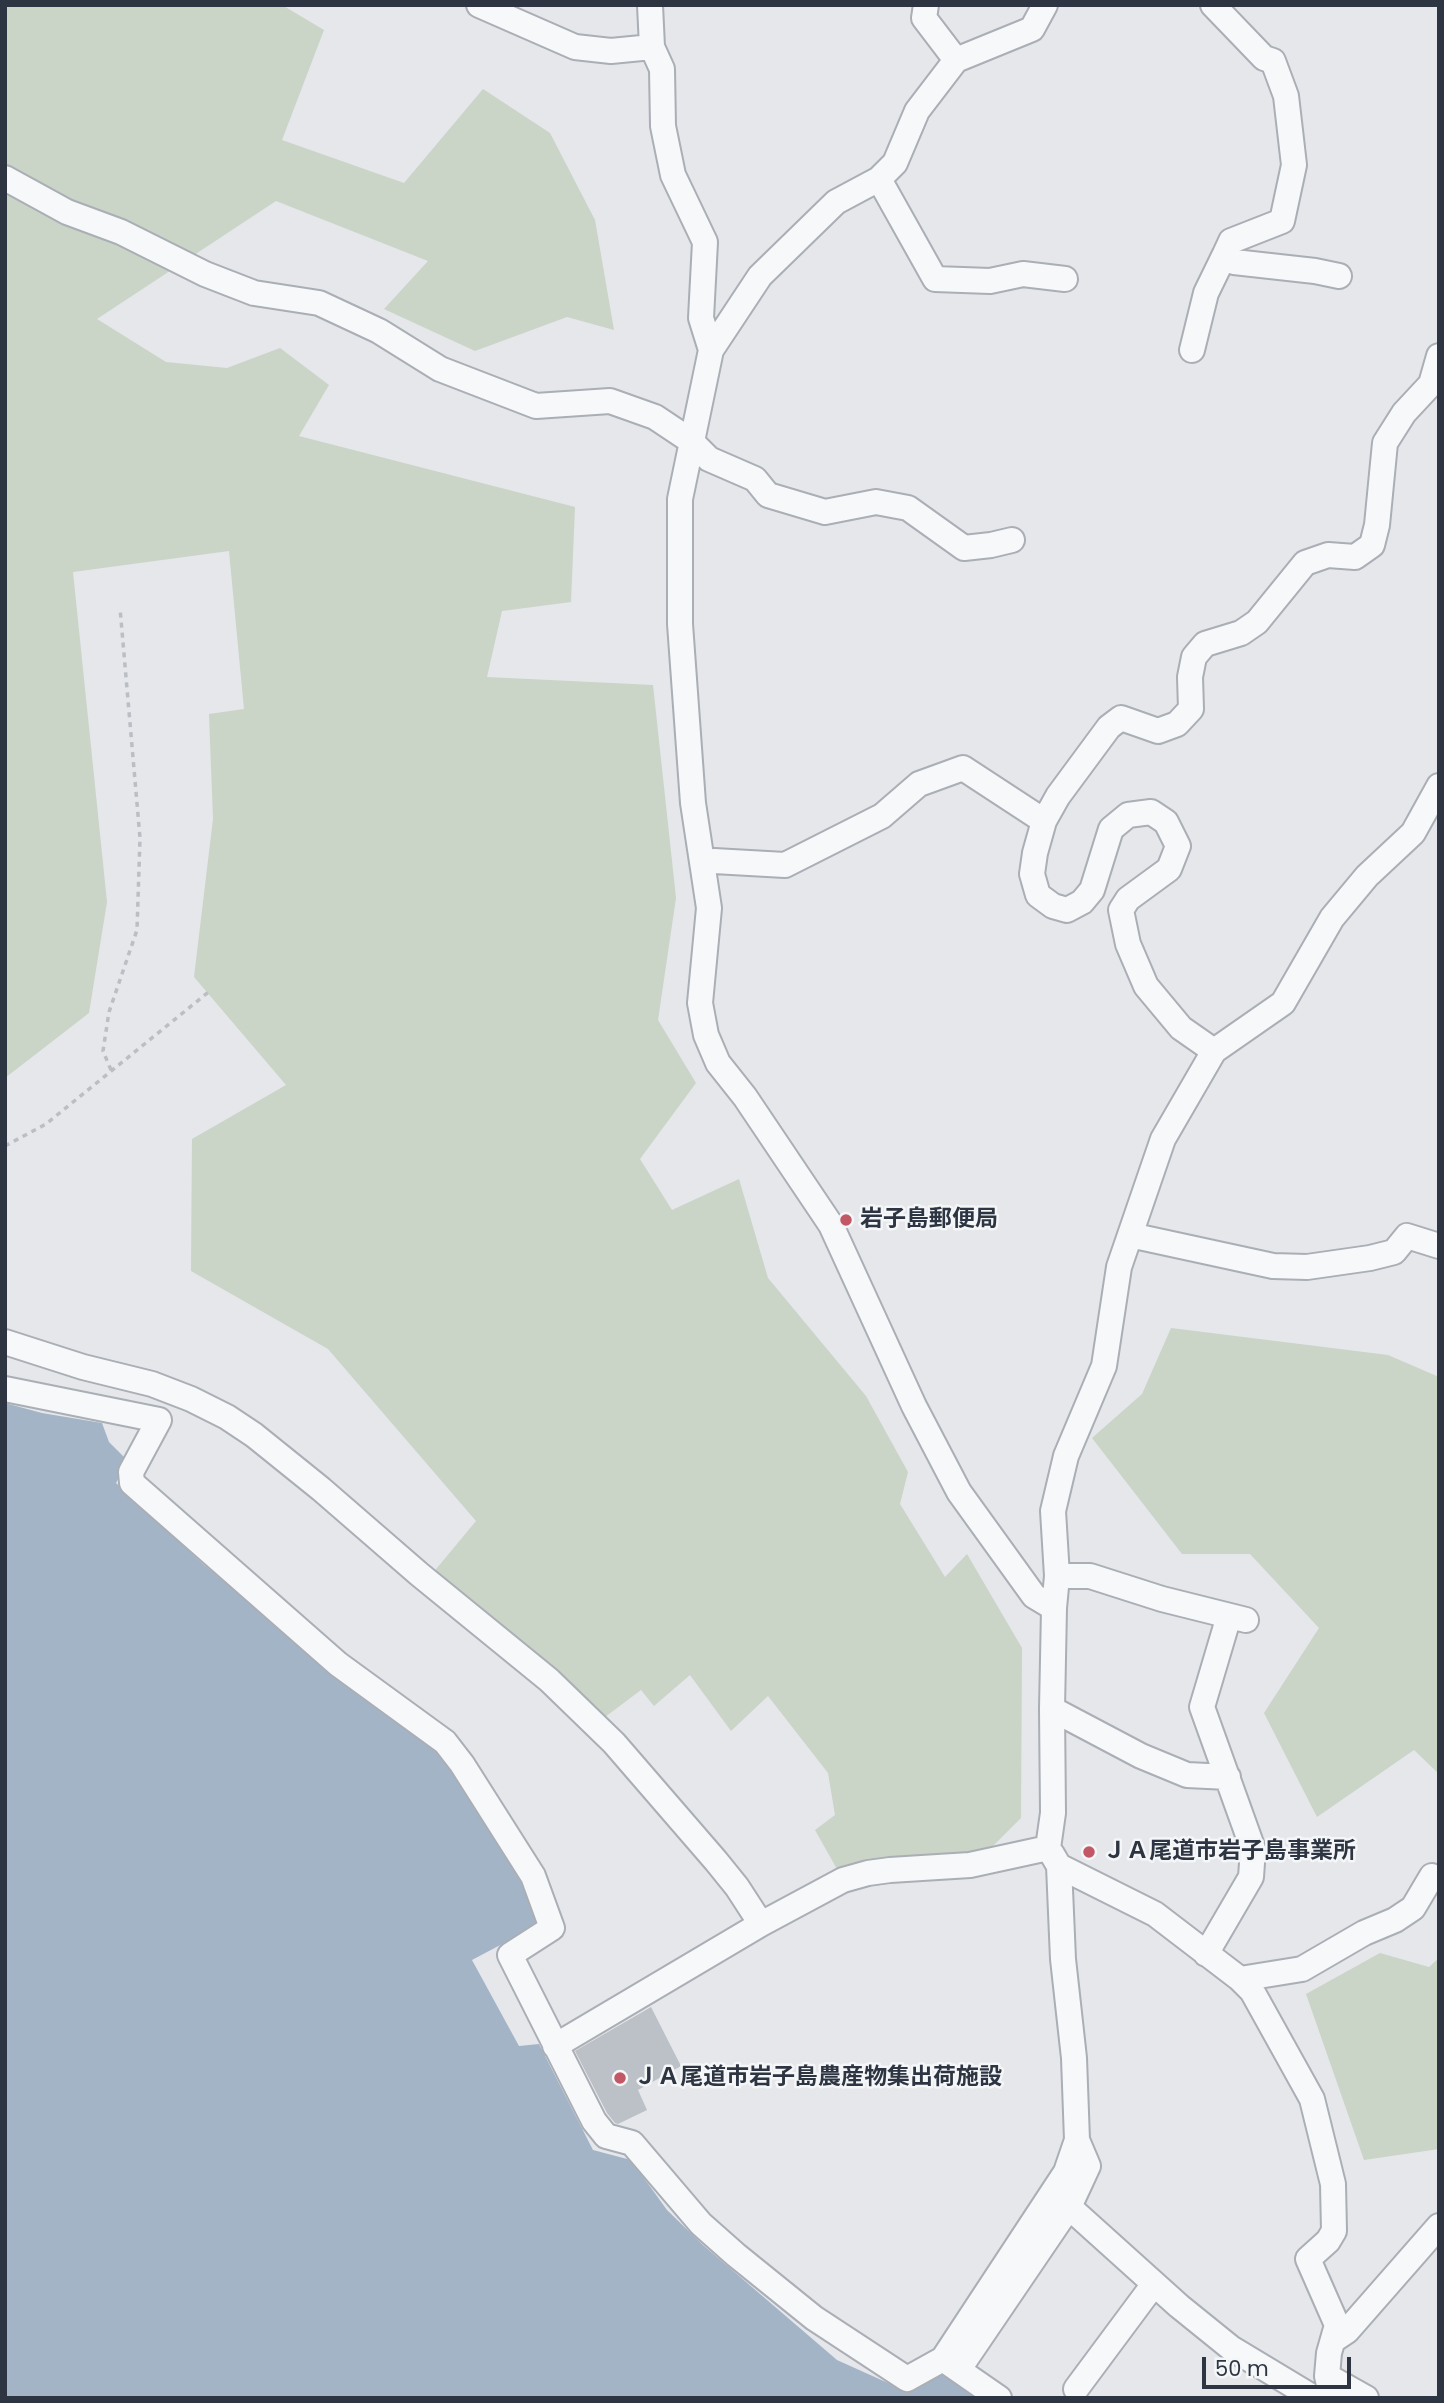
<!DOCTYPE html>
<html>
<head>
<meta charset="utf-8">
<style>
  body { margin:0 }
  #map { position:relative; width:1444px; height:2403px; overflow:hidden; background:#e5e7eb; font-family:Poppins,sans-serif }
  canvas { display:block }
  .frame { position:absolute; inset:0; border:7px solid #2e3542; pointer-events:none }
  .scale { position:absolute; left:1202px; top:2357px; width:149px; height:32px; box-sizing:border-box; border:4px solid #2e3542; border-top:0; padding-left:9px; font-size:21px; line-height:24px; white-space:nowrap; color:#2e3542; -webkit-text-stroke:5px #f4f6f8; paint-order:stroke }
</style>
</head>
<body>
<div id="map">
<canvas width="1444" height="2403"></canvas>
<div class="frame"></div>
<div class="scale">50 m</div>
</div>
<script>
const ctx = document.querySelector('canvas').getContext('2d');
ctx.lineJoin = 'round';
function paint(path, color) { ctx.fillStyle = color; ctx.fill(path, 'evenodd'); }
const shape = rows => new Path2D(rows.map(r => 'M' + r).join(''));
function trace(path, color, width, dash) { ctx.strokeStyle = color; ctx.lineWidth = width; ctx.lineCap = dash ? 'butt' : 'round'; ctx.setLineDash(dash || []); ctx.stroke(path); }
function drawText(font, color, halo, rows, align = 'center') {
  ctx.font = font + ' Poppins,"Noto Sans JP",sans-serif'; ctx.lineWidth = 5; ctx.setLineDash([]); ctx.textBaseline = 'middle'; ctx.strokeStyle = halo; ctx.fillStyle = color; for (const [text, x, y, turn = 0] of rows) {
    ctx.save(); ctx.translate(x, y); ctx.rotate((+turn || 0) * Math.PI / 180); ctx.textAlign = isNaN(turn) ? turn : align; if (halo) ctx.strokeText(text, 0, 0); ctx.fillText(text, 0, 0); ctx.restore();
  }
}
paint(shape([
  [5,5,282,5,324,30,282,140,404,183,483,89,550,133,595,220,614,330,567,317,475,351,384,309,428,261,276,201,97,319,166,362,227,368,280,348,329,385,299,436,575,507,571,602,502,611,487,677,653,685,676,898,658,1020,696,1083,640,1159,672,1210,739,1179,768,1278,866,1396,908,1472,900,1504,945,1577,967,1554,1022,1648,1021,1818,982,1857,842,1878,815,1830,835,1815,828,1773,768,1696,731,1731,690,1675,654,1706,641,1690,601,1720,432,1574,476,1521,328,1349,191,1271,192,1139,286,1085,194,977,213,819,209,714,244,709,229,551,73,572,107,902,89,1013,5,1078],
  [1171,1328,1388,1355,1439,1377,1439,1774,1414,1750,1317,1817,1264,1713,1319,1628,1250,1554,1182,1554,1092,1438,1142,1394],
  [1380,1953,1429,1967,1439,1958,1439,2149,1364,2160,1306,1994]
]), '#cad4c7');
paint(shape([
  [5,1403,42,1413,102,1423,109,1442,128,1461,116,1483,203,1564,329,1668,445,1754,517,1869,538,1925,472,1960,519,2046,539,2044,593,2150,631,2160,667,2210,703,2245,837,2360,908,2392,941,2371,977,2398,5,2398]
]), '#a4b4c7');
paint(shape([
  [651,2007,681,2066,638,2090,647,2110,618,2124,615,2123,607,2113,575,2051]
]), '#bcc0c7');
const minor = shape([
  [479,5,575,47,611,51,652,47],
  [650,5,652,47,662,69,663,126,673,175,705,242,701,318,711,350],
  [926,5,924,18,956,60],
  [1045,5,1032,29,956,60,917,111,895,163,879,179,836,202,760,276,711,350,680,499,680,624,693,803,709,908,700,1003,706,1035,718,1063,745,1097,831,1225,914,1406,959,1492,1034,1596,1054,1608],
  [1213,5,1264,58,1273,61,1286,96,1294,165,1282,221,1231,241,1225,254,1234,262,1315,271,1339,276],
  [5,178,67,212,121,232,205,274,254,293,319,303,379,331,440,369,536,406,610,401,655,417,691,441,709,459,755,479,768,495,825,512,876,502,908,508,964,548,991,545,1012,540],
  [879,179,935,279,990,281,1023,274,1065,279],
  [1192,350,1206,293,1225,254],
  [703,865,714,861,785,865,882,816,919,784,963,768,1044,821],
  [1214,1051,1181,1028,1146,986,1128,944,1121,910,1128,899,1169,869,1178,846,1166,822,1151,812,1128,815,1111,829,1092,890,1082,902,1067,910,1053,906,1038,895,1032,874,1035,853,1044,821,1058,796,1109,727,1121,718,1158,731,1177,724,1191,709,1190,677,1194,657,1205,644,1241,633,1257,622,1305,563,1328,555,1355,557,1372,545,1377,525,1385,443,1404,413,1431,384,1439,356],
  [1130,1235,1273,1266,1307,1267,1370,1258,1394,1252,1407,1236,1439,1246],
  [5,1342,83,1367,152,1384,191,1399,227,1417,254,1435,321,1489,419,1574,549,1680,614,1743,716,1861,737,1887,761,1924],
  [5,1389,159,1420,131,1472,132,1483,338,1664,445,1742,462,1764,533,1876,552,1928,510,1955,594,2121,606,2136,632,2143,701,2224,736,2255,814,2318,907,2379,943,2359,1066,2172,1077,2140,1074,2058,1063,1959,1059,1866],
  [1057,1576,1090,1576,1162,1599,1246,1620],
  [1052,1709,1141,1756,1187,1775,1228,1777],
  [1052,1854,1059,1866,1155,1914,1240,1979,1252,1991,1312,2099,1333,2184,1334,2231,1328,2241,1308,2259,1337,2325,1329,2353,1327,2376,1332,2398],
  [1206,1954,1251,1877,1253,1849,1202,1707,1229,1616],
  [1240,1979,1302,1969,1364,1933,1395,1920,1413,1908,1432,1876],
  [555,2046,761,1924,843,1880,868,1873,890,1870,970,1865,1048,1848,1053,1813,1052,1709,1054,1608,1057,1576,1053,1511,1066,1456,1104,1366,1119,1267,1163,1139,1214,1051,1283,1003,1332,918,1367,876,1413,833,1439,786],
  [1069,2207,1179,2306,1231,2348,1314,2398],
  [1335,2339,1347,2331,1439,2226],
  [947,2362,999,2398],
  [959,2369,1069,2207,1088,2166,1077,2140],
  [1327,2376,1366,2398],
  [1076,2389,1154,2284]
]);
trace(minor, '#aaaeb5', 28);
trace(shape([
  [111,1070,103,1051,109,1012,137,930,140,838,120,608],
  [5,1146,46,1124,211,990]
]), '#bbbec3', 3.5, [5, 5]);
trace(minor, '#f7f8fa', 24);
for (const [x, y, r, color] of [
  [846,1220,7,"#c25866"],
  [1089,1852,7,"#c25866"],
  [620,2078,7,"#c25866"]
]) { const dot = new Path2D(); dot.arc(x, y, r, 0, 2 * Math.PI); ctx.fillStyle = color; ctx.fill(dot); trace(dot, '#f4f6f8', 2.5); }
drawText('bold 23px', '#2e3542', '#f4f6f8', [
  ["岩子島郵便局",860,1220],
  ["ＪＡ尾道市岩子島事業所",1103,1852],
  ["ＪＡ尾道市岩子島農産物集出荷施設",634,2078]
], 'left');
</script>
</body>
</html>
